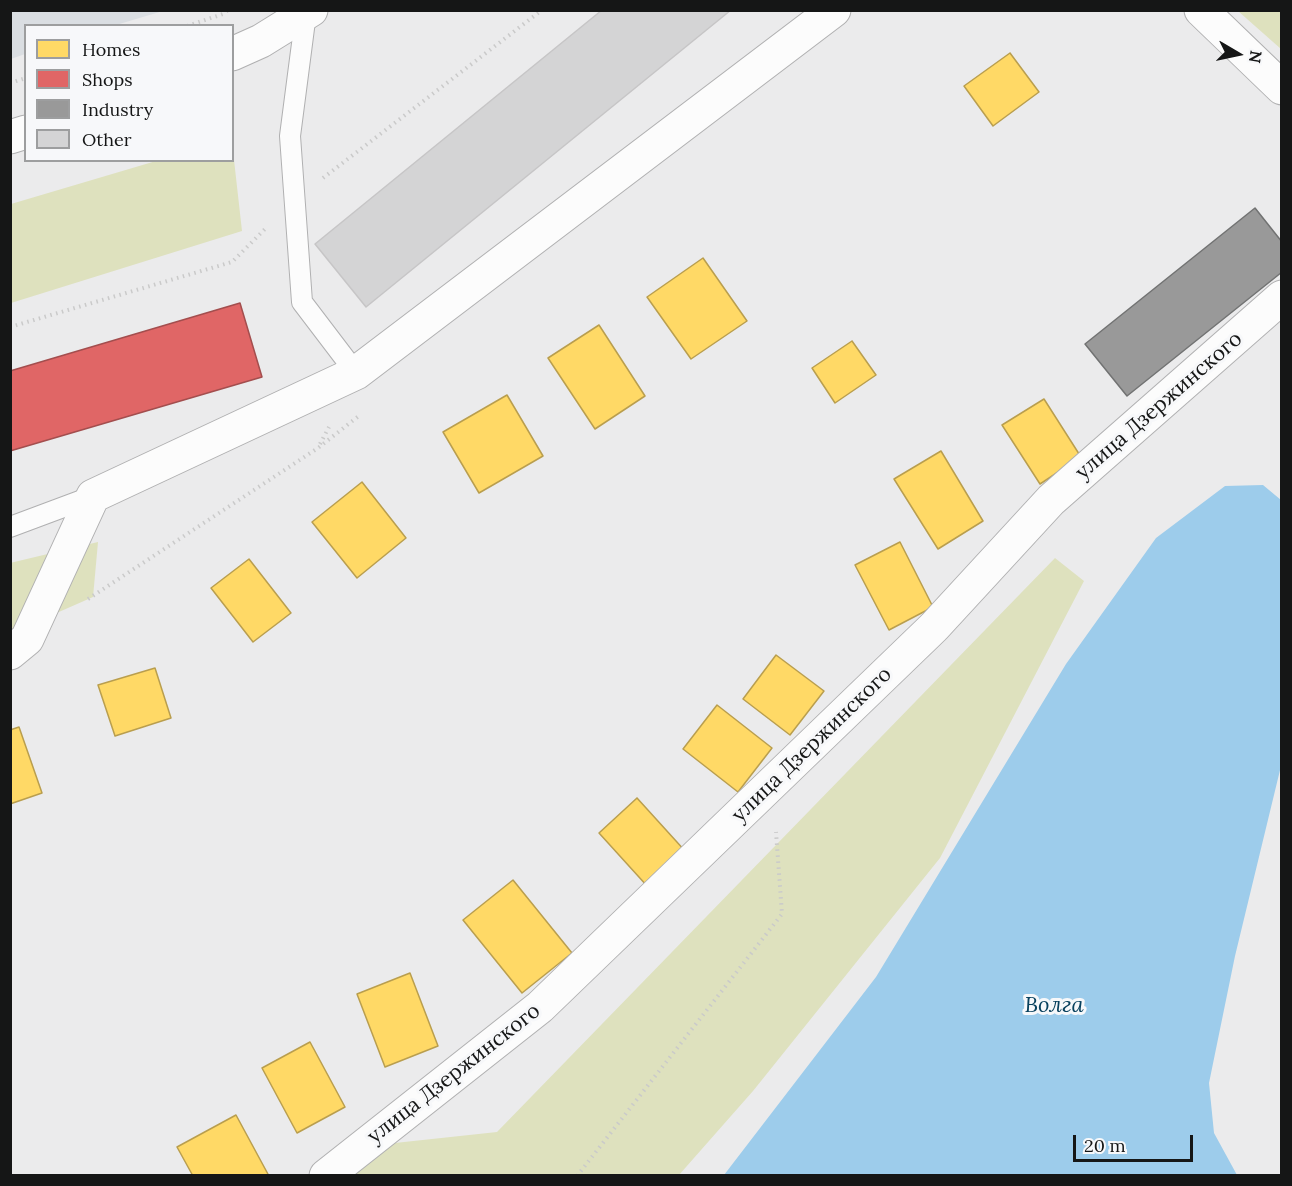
<!DOCTYPE html>
<html>
<head>
<meta charset="utf-8">
<style>
  body { margin:0 }
  #map { position:relative; width:1292px; height:1186px; overflow:hidden; background:#ebebec; font-family:Lora,serif }
  canvas { display:block }
  .frame { position:absolute; inset:0; border:12px solid #151616; pointer-events:none }
  .legend { position:absolute; left:24px; top:24px; width:210px; height:138px; box-sizing:border-box; background:#f7f8fa; border:2px solid #9d9e9f; margin:0; padding:8px 10px; list-style:none; font-size:18px; color:#151616 }
  .legend li { display:flex; align-items:center; gap:12px; height:30px }
  .legend b { width:30px; border:2px solid #9d9e9f }
  .north { position:absolute; left:1208px; top:24px; width:60px; height:60px; -webkit-text-stroke:4px #f7f8fa; paint-order:stroke; rotate:99deg; font-size:16px; font-weight:700; line-height:24px; text-align:center; color:#151616 }
  .north::after { content:''; display:block; margin:auto; width:21px; height:27px; background:#151616; clip-path:polygon(50% 0,100% 100%,50% 72%,0 100%) }
  .scale { position:absolute; left:1073px; top:1135px; width:120px; height:27px; box-sizing:border-box; border:3px solid #151616; border-top:0; padding-left:8px; font-size:18px; line-height:21px; white-space:nowrap; color:#151616; -webkit-text-stroke:4px #f7f8fa; paint-order:stroke }
</style>
</head>
<body>
<div id="map">
<canvas width="1292" height="1186"></canvas>
<div class="frame"></div>
<ul class="legend">
<li><b style="height:16px;background:#ffd966"></b>Homes</li>
<li><b style="height:16px;background:#e06666"></b>Shops</li>
<li><b style="height:16px;background:#999"></b>Industry</li>
<li><b style="height:16px;background:#d4d4d5"></b>Other</li>
</ul>
<div class="north">N</div>
<div class="scale">20 m</div>
</div>
<script>
const ctx = document.querySelector('canvas').getContext('2d');
ctx.lineJoin = 'round';
function paint(path, color) { ctx.fillStyle = color; ctx.fill(path, 'evenodd'); }
const shape = rows => new Path2D(rows.map(r => 'M' + r).join(''));
function trace(path, color, width, dash) { ctx.strokeStyle = color; ctx.lineWidth = width; ctx.lineCap = dash ? 'butt' : 'round'; ctx.setLineDash(dash || []); ctx.stroke(path); }
function drawText(font, color, halo, rows, align = 'center') {
  ctx.font = font + ' Lora,serif'; ctx.lineWidth = 6; ctx.setLineDash([]); ctx.textBaseline = 'middle'; ctx.strokeStyle = halo; ctx.fillStyle = color; for (const [text, x, y, turn = 0] of rows) {
    ctx.save(); ctx.translate(x, y); ctx.rotate((+turn || 0) * Math.PI / 180); ctx.textAlign = isNaN(turn) ? turn : align; if (halo) ctx.strokeText(text, 0, 0); ctx.fillText(text, 0, 0); ctx.restore();
  }
}
paint(shape([
  [11,10,163,10,163,11,116,25,26,26,25,54,11,59]
]), '#dadee2');
paint(shape([
  [1238,11,1281,11,1281,49],
  [233,151,242,231,11,303,11,204,156,161,232,160],
  [98,542,93,597,11,633,10,563],
  [1055,558,1084,581,940,858,753,1091,679,1175,331,1176,367,1146,497,1132]
]), '#dee1be');
paint(shape([
  [1263,485,1281,500,1281,766,1235,956,1209,1083,1214,1133,1237,1175,724,1175,876,977,1066,664,1156,538,1225,486]
]), '#9dcceb');
const homes = shape([
  [1010,53,1039,92,993,126,964,86,1010,53],
  [703,258,747,321,691,359,647,297,703,258],
  [599,325,645,396,595,429,548,358,599,325],
  [852,341,876,375,835,403,812,368,852,341],
  [507,395,543,456,479,493,443,432,507,395],
  [1044,399,1081,457,1040,484,1002,425,1044,399],
  [941,451,983,521,938,549,894,479,941,451],
  [362,482,406,538,357,578,312,522,362,482],
  [900,542,933,607,889,630,855,565,900,542],
  [249,559,291,613,253,642,211,588,249,559],
  [776,655,824,691,790,735,743,699,776,655],
  [155,668,171,718,115,736,98,685,155,668],
  [717,705,772,748,738,792,683,749,717,705],
  [19,727,42,793,10,804,10,730,19,727],
  [637,798,686,852,648,887,599,833,637,798],
  [513,880,572,953,522,993,463,920,513,880],
  [410,973,438,1046,385,1067,357,994,410,973],
  [310,1042,345,1107,297,1133,262,1068,310,1042],
  [236,1115,269,1176,193,1176,177,1147,236,1115]
]);
paint(homes, '#ffd966');
trace(homes, '#b99e4e', 1.5);
const shops = shape([
  [240,303,262,377,10,451,10,371,240,303]
]);
paint(shops, '#e06666');
trace(shops, '#a34e4e', 1.5);
const industry = shape([
  [1255,208,1282,242,1282,272,1127,396,1085,344,1255,208]
]);
paint(industry, '#999');
trace(industry, '#717272', 1.5);
const building = shape([
  [602,10,731,10,366,307,315,244,602,10]
]);
paint(building, '#d4d4d5');
trace(building, '#c6c5c6', 1.5);
const service = shape([
  [306,13,290,136,302,302,356,373],
  [10,527,93,496]
]);
const minor = shape([
  [1201,10,1282,88],
  [10,653,27,639,93,496,356,373,834,10],
  [326,1176,540,1007,934,627,1051,500,1282,297]
]);
const secondary = shape([
  [232,54,261,41,311,10],
  [10,137,26,132]
]);
trace(service, '#b0b0b1', 22);
trace(minor, '#b0b0b1', 35);
trace(secondary, '#b0b0b1', 35);
trace(shape([
  [187,26,223,14,228,10],
  [10,83,26,78],
  [323,178,542,10],
  [10,327,232,262,266,228],
  [320,444,329,427],
  [88,599,318,448,360,415],
  [577,1176,782,914,776,832]
]), '#cacaca', 4, [1.5, 4.5]);
trace(service, '#fcfcfc', 20);
trace(minor, '#fcfcfc', 33);
trace(secondary, '#fcfcfc', 33);
drawText('21px', '#151616', '#f7f8fa', [
  ["улица Дзержинского",1159,406,-41],
  ["улица Дзержинского",812,745,-44],
  ["улица Дзержинского",454,1074,-38]
]);
drawText('italic 22px', '#08415e', '#f7f8fa', [
  ["Волга",1054,1006]
]);
</script>
</body>
</html>
